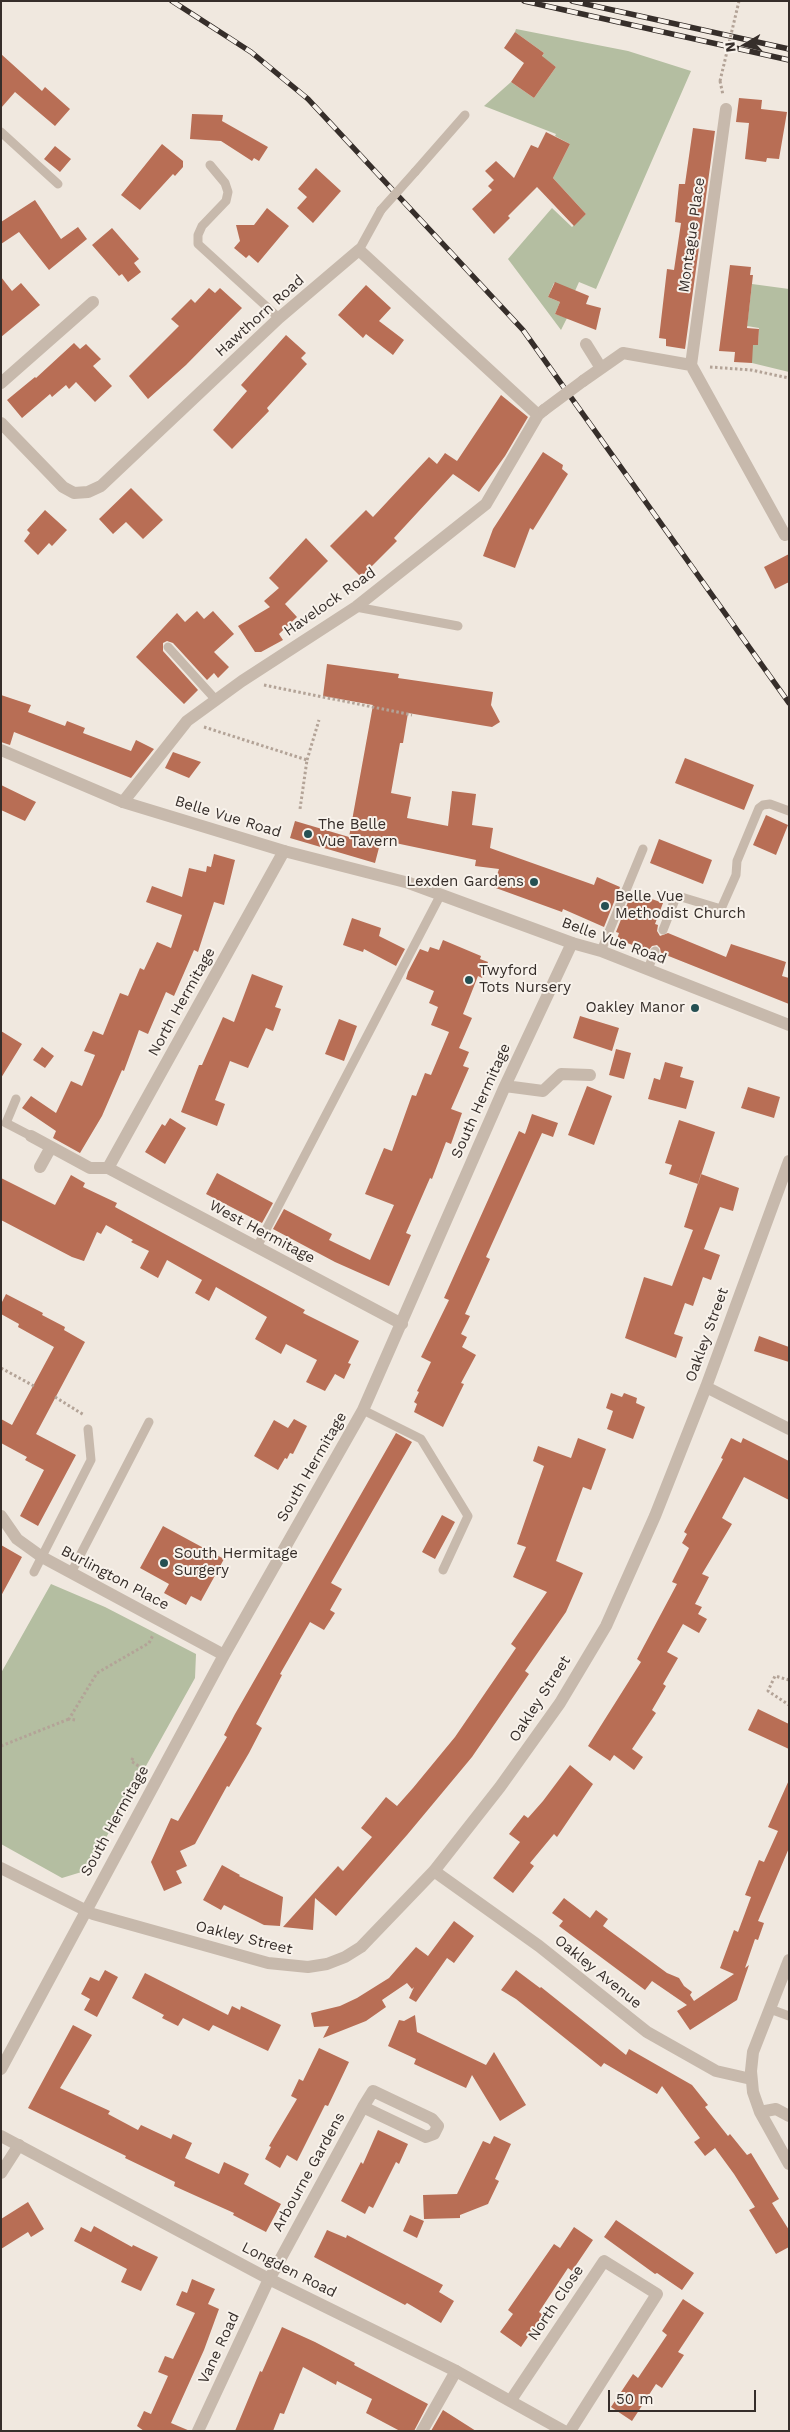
<!DOCTYPE html>
<html>
<head>
<meta charset="utf-8">
<style>
  body { margin:0 }
  #map { position:relative; width:790px; height:2432px; overflow:hidden; background:#f0e8df; font-family:"Work Sans",sans-serif }
  canvas { display:block }
  .frame { position:absolute; inset:0; border:2px solid #362e2a; pointer-events:none }
  .north { position:absolute; left:720px; top:20px; width:50px; height:50px; -webkit-text-stroke:4px #f8f2eb; paint-order:stroke; rotate:262deg; font-size:14px; font-weight:700; line-height:20px; text-align:center; color:#362e2a }
  .north::after { content:''; display:block; margin:auto; width:18px; height:22px; background:#362e2a; clip-path:polygon(50% 0,100% 100%,50% 72%,0 100%) }
  .scale { position:absolute; left:608px; top:2390px; width:148px; height:22px; box-sizing:border-box; border:2px solid #362e2a; border-top:0; padding-left:6px; font-size:15px; line-height:18px; white-space:nowrap; color:#362e2a; -webkit-text-stroke:4px #f8f2eb; paint-order:stroke }
</style>
</head>
<body>
<div id="map">
<canvas width="790" height="2432"></canvas>
<div class="frame"></div>
<div class="north">N</div>
<div class="scale">50 m</div>
</div>
<script>
const ctx = document.querySelector('canvas').getContext('2d');
ctx.lineJoin = 'round';
function paint(path, color) { ctx.fillStyle = color; ctx.fill(path, 'evenodd'); }
const shape = rows => new Path2D(rows.map(r => 'M' + r).join(''));
function trace(path, color, width, dash) { ctx.strokeStyle = color; ctx.lineWidth = width; ctx.lineCap = dash ? 'butt' : 'round'; ctx.setLineDash(dash || []); ctx.stroke(path); }
function drawText(font, color, halo, rows, align = 'center') {
  ctx.font = font + ' "Work Sans",sans-serif'; ctx.lineWidth = 4; ctx.setLineDash([]); ctx.textBaseline = 'middle'; ctx.strokeStyle = halo; ctx.fillStyle = color; for (const [text, x, y, turn = 0] of rows) {
    ctx.save(); ctx.translate(x, y); ctx.rotate((+turn || 0) * Math.PI / 180); ctx.textAlign = isNaN(turn) ? turn : align; if (halo) ctx.strokeText(text, 0, 0); ctx.fillText(text, 0, 0); ctx.restore();
  }
}
paint(shape([
  [516,29,628,51,691,71,596,289,579,282,575,291,554,283,548,297,560,302,555,314,567,318,561,330,508,259,552,208,572,227,586,214,553,178,570,144,555,136,556,134,484,106,511,82,534,98,556,67,545,59,540,60,544,53,515,32],
  [752,284,789,289,789,372,752,363,742,344,758,345,759,328,747,326],
  [51,1584,105,1607,196,1654,195,1678,88,1870,62,1878,1,1844,1,1673]
]), '#b4bea1');
paint(shape([
  [515,32,544,53,542,56,556,67,534,98,511,82,524,63,504,48],
  [1,54,42,91,45,87,70,109,55,126,15,92,1,108],
  [739,98,762,100,761,109,787,112,779,159,767,158,766,162,745,159,749,123,736,122],
  [192,114,223,115,222,121,268,147,259,161,254,158,252,161,221,141,190,139],
  [693,128,715,131,685,349,666,346,666,339,659,338,667,269,674,270,681,223,675,222,679,184,685,184],
  [546,132,570,144,553,178,586,214,574,226,537,187,508,216,510,218,494,234,472,209,492,190,488,186,494,180,485,171,496,161,514,178,531,145,538,148],
  [162,144,183,161,183,167,175,176,173,174,140,210,121,195],
  [55,146,71,159,60,172,44,159],
  [316,168,341,191,313,223,297,208,307,197,298,189],
  [35,200,61,239,78,227,87,239,49,270,19,232,1,244,1,222],
  [267,208,289,226,258,263,249,255,246,258,234,248,240,241,236,225,254,225],
  [112,228,139,259,134,263,141,272,128,282,122,274,119,276,92,245],
  [730,265,751,267,750,275,753,275,747,328,759,329,758,345,753,345,752,363,734,362,735,352,719,351],
  [1,277,12,291,21,283,40,305,1,337],
  [555,282,589,296,586,304,601,308,596,330,555,314,560,302,548,297],
  [366,285,391,308,379,321,404,340,393,355,366,334,363,338,338,315],
  [209,288,215,293,220,288,242,308,186,365,148,399,129,376,179,326,171,319,191,299,195,303],
  [286,335,306,353,301,358,307,364,267,408,269,411,232,449,213,430,247,391,241,385],
  [74,343,80,349,86,344,101,359,93,366,112,386,95,402,76,382,69,389,66,385,52,397,50,394,22,418,7,400,35,377,36,378],
  [501,395,528,417,505,456,479,492,453,474,394,538,397,541,361,577,330,546,366,510,373,517,429,457,437,464,445,453,457,461],
  [543,452,563,465,562,469,568,474,533,530,530,528,515,568,483,556,493,529],
  [131,488,163,520,143,539,126,522,113,534,99,519],
  [45,510,67,530,52,546,49,543,38,555,24,541,30,533,27,530],
  [306,538,328,561,285,604,297,617,279,634,283,640,261,652,255,652,238,626,270,607,264,601,279,588,269,578],
  [789,554,789,582,775,589,764,567],
  [197,611,204,619,213,611,234,634,214,652,229,667,218,678,214,673,207,680,173,643,167,641,163,643,163,651,198,690,184,704,136,657,177,613,185,622],
  [327,664,399,674,398,678,493,692,491,705,500,722,492,727,408,713,403,743,400,743,391,793,411,797,407,818,448,826,452,791,476,794,472,825,493,828,490,848,594,885,597,877,620,887,604,927,563,909,562,912,493,887,499,869,475,866,476,860,381,840,375,863,290,838,295,821,349,837,373,705,323,696],
  [1,695,31,705,28,712,65,726,67,721,85,728,83,733,131,751,136,740,154,749,131,778,14,732,10,745,1,742],
  [173,752,201,762,189,778,165,768],
  [685,758,754,785,744,810,675,783],
  [1,785,36,802,25,821,1,810],
  [766,815,788,825,776,855,753,845],
  [659,839,712,860,703,884,650,863],
  [214,854,235,860,224,905,214,902,198,952,194,950,174,996,166,992,148,1034,139,1030,124,1071,122,1070,102,1116,80,1153,53,1138,56,1131,22,1108,31,1096,56,1113,71,1081,82,1086,95,1055,84,1051,93,1031,103,1035,120,993,128,996,140,968,144,970,157,942,171,948,182,915,146,902,152,886,182,897,189,868,206,872,207,866,211,867],
  [632,892,663,903,655,924,658,925,657,931,660,936,668,933,726,957,731,944,786,962,782,976,789,978,789,1004,661,953,660,948,657,945,652,946,648,951,617,939,619,933,616,932],
  [352,918,381,928,379,936,405,949,396,966,364,949,363,952,343,945],
  [443,940,481,956,480,959,488,962,482,978,478,976,463,1014,472,1018,459,1048,469,1052,463,1066,469,1068,451,1109,462,1113,451,1144,446,1142,432,1179,430,1178,406,1233,411,1235,389,1286,335,1262,273,1229,284,1209,332,1234,329,1240,370,1260,394,1205,365,1194,384,1148,392,1151,412,1095,416,1096,425,1073,431,1075,449,1032,431,1025,438,1007,429,1003,434,991,406,979,408,972,420,949,428,952,430,947,439,950],
  [252,974,283,986,275,1007,281,1009,273,1031,266,1028,248,1068,230,1061,215,1100,225,1104,217,1126,181,1112,199,1065,202,1065,223,1017,234,1022],
  [580,1016,619,1028,612,1051,573,1038],
  [339,1019,357,1026,344,1061,325,1054],
  [1,1031,22,1044,1,1078],
  [42,1047,54,1056,45,1068,33,1060],
  [616,1049,631,1053,624,1079,609,1075],
  [665,1062,683,1067,680,1077,694,1081,686,1109,648,1099,654,1078,660,1080],
  [587,1086,612,1096,594,1145,568,1135],
  [748,1087,780,1097,774,1118,741,1108],
  [532,1114,558,1123,553,1137,542,1133,486,1257,490,1259,465,1314,470,1316,461,1334,467,1337,462,1347,476,1355,461,1383,464,1384,443,1427,414,1412,417,1404,414,1402,419,1392,417,1391,431,1362,421,1357,449,1300,444,1298,519,1131,525,1134],
  [170,1118,186,1128,165,1164,145,1152,162,1124,165,1126],
  [679,1120,715,1132,698,1184,669,1174,672,1165,665,1163],
  [217,1173,273,1203,262,1223,206,1194],
  [701,1174,739,1188,733,1211,720,1207,704,1249,720,1255,711,1280,703,1277,693,1306,685,1303,674,1334,683,1337,676,1358,625,1338,644,1277,672,1286,693,1230,684,1227],
  [71,1175,85,1183,83,1187,117,1203,115,1207,305,1310,303,1313,359,1341,348,1363,351,1364,344,1379,335,1374,325,1391,306,1382,317,1360,286,1344,281,1354,255,1339,267,1317,216,1287,209,1301,195,1293,202,1280,167,1260,158,1278,140,1268,149,1251,131,1242,133,1240,106,1225,101,1234,97,1232,84,1261,72,1257,1,1220,1,1178,55,1205],
  [6,1294,43,1313,42,1315,65,1327,64,1330,85,1342,36,1434,76,1455,38,1526,20,1516,44,1470,25,1460,27,1457,1,1443,1,1419,12,1425,54,1347,18,1327,19,1324,1,1314,1,1304],
  [759,1336,789,1347,789,1362,754,1351],
  [611,1393,622,1397,624,1393,637,1398,636,1403,645,1407,633,1439,607,1429,613,1411,606,1408],
  [294,1419,307,1426,293,1454,290,1453,287,1459,285,1458,278,1470,254,1456,274,1420,288,1428],
  [396,1433,412,1442,331,1583,342,1589,330,1610,335,1613,324,1630,310,1622,280,1674,282,1675,256,1724,262,1728,249,1753,229,1787,227,1786,195,1844,180,1851,187,1866,176,1871,182,1883,164,1891,151,1862,171,1818,178,1821,227,1737,224,1735,235,1714],
  [578,1438,606,1449,591,1490,583,1487,556,1561,583,1573,566,1612,525,1671,529,1674,472,1757,407,1835,336,1916,315,1898,313,1930,283,1927,338,1866,343,1871,372,1837,361,1828,386,1797,397,1806,413,1788,455,1737,516,1648,511,1644,547,1592,513,1577,526,1547,517,1544,544,1466,533,1461,538,1446,571,1458],
  [731,1438,741,1443,743,1438,789,1461,789,1500,744,1477,722,1518,732,1524,702,1574,709,1577,695,1604,702,1607,698,1614,707,1619,699,1633,683,1624,667,1652,678,1658,663,1684,666,1686,652,1710,656,1713,632,1749,643,1757,634,1770,614,1755,610,1761,588,1746,641,1662,637,1659,677,1584,672,1582,689,1548,682,1543,687,1534,684,1532,723,1459,721,1458],
  [442,1515,455,1522,435,1559,422,1552],
  [163,1526,224,1559,201,1601,191,1596,186,1605,164,1593,169,1584,140,1568],
  [1,1545,22,1557,1,1596],
  [758,1709,789,1724,789,1749,748,1730],
  [570,1765,593,1784,557,1837,554,1834,530,1863,534,1866,513,1893,493,1878,520,1842,509,1834,524,1815,528,1818,543,1801],
  [789,1780,789,1848,758,1921,764,1923,758,1940,755,1939,745,1968,749,1965,737,2000,690,2030,677,2011,687,2005,652,1981,645,1990,559,1926,563,1921,552,1913,564,1898,590,1918,596,1910,608,1919,603,1926,667,1973,679,1978,684,1986,692,1992,690,1995,694,2001,734,1974,720,1968,734,1930,738,1932,751,1897,745,1895,759,1860,764,1862,778,1831,768,1827],
  [222,1865,240,1875,239,1876,283,1897,280,1926,264,1925,224,1905,221,1910,203,1900],
  [454,1921,474,1936,454,1963,447,1958,416,2002,409,1998,414,1987,412,1989,407,1983,382,2000,386,2007,366,2021,323,2038,329,2026,314,2027,311,2013,340,2006,357,1998,389,1978,416,1947,428,1956],
  [105,1970,118,1977,97,2017,84,2010,90,1999,81,1994,90,1977,99,1981],
  [516,1970,540,1988,541,1987,626,2055,629,2049,692,2085,708,2105,705,2107,728,2136,730,2134,747,2155,751,2153,779,2199,772,2203,789,2230,789,2247,776,2254,749,2210,755,2207,734,2174,715,2148,705,2156,694,2142,700,2138,662,2086,657,2094,604,2063,601,2067,516,1999,501,1990],
  [145,1973,228,2015,232,2006,240,2010,241,2006,281,2025,268,2051,213,2025,209,2031,183,2018,178,2026,162,2018,164,2015,132,1998],
  [415,2015,417,2032,486,2065,494,2052,526,2105,500,2121,472,2075,466,2088,414,2064,416,2059,388,2046,399,2020,404,2021],
  [73,2025,92,2035,60,2088,110,2111,108,2114,138,2130,141,2125,171,2139,173,2134,192,2143,185,2158,219,2174,224,2162,249,2174,244,2184,281,2204,266,2232,233,2215,234,2213,174,2186,175,2182,125,2158,126,2156,28,2108],
  [319,2048,349,2062,328,2106,325,2105,297,2161,287,2155,280,2168,265,2159,271,2147,269,2146,297,2099,291,2096,299,2079,303,2081],
  [378,2130,408,2144,399,2164,396,2162,373,2208,369,2206,365,2214,341,2201,361,2162,363,2164],
  [494,2136,511,2144,495,2179,499,2181,488,2204,460,2215,460,2218,424,2219,423,2195,457,2194,483,2141,490,2144],
  [28,2202,44,2229,31,2237,28,2232,1,2249,1,2219],
  [410,2215,424,2221,417,2238,403,2231],
  [616,2220,694,2273,682,2290,657,2273,655,2274,604,2237],
  [94,2226,132,2247,133,2245,158,2257,141,2291,121,2282,127,2269,74,2241,81,2227,91,2232],
  [574,2227,593,2240,572,2271,568,2268,539,2312,543,2315,521,2347,500,2332,513,2314,508,2310,554,2244,560,2248],
  [327,2230,346,2238,347,2235,443,2285,439,2292,454,2301,441,2323,407,2303,405,2305,314,2257],
  [192,2279,215,2289,208,2304,219,2309,204,2350,171,2423,190,2431,144,2431,137,2426,144,2411,151,2414,168,2376,158,2372,165,2356,173,2359,195,2313,176,2305,182,2291,187,2293],
  [683,2299,704,2313,678,2352,684,2355,662,2388,656,2384,632,2421,611,2407,633,2374,638,2378,667,2335,662,2331],
  [282,2327,315,2342,355,2363,354,2365,428,2404,414,2431,400,2431,366,2413,372,2399,337,2381,336,2385,303,2367,284,2414,280,2413,273,2431,235,2431,260,2371,262,2372],
  [443,2410,476,2431,431,2431]
]), '#b86e55');
trace(shape([
  [720,81,723,95],
  [710,367,751,370,789,378],
  [264,685,412,715],
  [204,727,307,760,300,809],
  [307,760,319,720],
  [1,1368,34,1386],
  [55,1397,84,1415],
  [789,1680,775,1676,768,1691,789,1705],
  [75,1720,69,1719,97,1673,149,1643,153,1635],
  [1,1746,69,1719],
  [133,1758,131,1761,146,1771]
]), '#b3a397', 3, [2.5, 2.5]);
trace(shape([
  [1,132,58,184],
  [210,165,225,183,228,192,226,201,202,226,198,235,198,244,279,318],
  [415,172,465,115],
  [359,250,381,210],
  [356,607,458,626],
  [168,647,216,700],
  [663,930,676,897,678,896,721,909,736,875,737,861,759,808,763,805,770,804,789,811],
  [601,951,643,849],
  [648,969,655,951],
  [16,1099,6,1123,31,1136],
  [257,1247,441,894],
  [363,1410,421,1439,468,1516,443,1570],
  [34,1572,91,1460,88,1429],
  [71,1573,149,1422],
  [770,2009,789,2016]
]), '#c7b9ac', 9);
trace(shape([
  [586,344,601,368],
  [691,365,726,109],
  [583,381,623,353,691,365,785,535],
  [1,383,93,302],
  [1,423,63,487,74,493,88,492,101,486,279,318,359,250,538,415],
  [123,802,187,721,242,681,356,607,486,504,538,415,544,410],
  [505,1086,543,1091,561,1074,590,1075],
  [31,1136,90,1168,108,1168,402,1324],
  [40,1167,51,1147],
  [108,1168,284,851],
  [706,1387,789,1429],
  [1,1516,17,1539,42,1557,224,1655],
  [1,1868,93,1914,268,1963,308,1967,327,1964,345,1957,361,1947,434,1871,500,1787,560,1703,606,1626,655,1516,706,1387,789,1161],
  [434,1871,539,1946,647,2032,716,2071,751,2079],
  [789,1960,753,2052,751,2071,753,2092,760,2112,789,2164],
  [1,2069,224,1655,363,1410,505,1086,572,943],
  [760,2112,776,2109,789,2116],
  [1,2173,19,2145],
  [511,2400,604,2261,657,2294,570,2431],
  [198,2431,269,2279,275,2269,363,2107,373,2091,432,2119,438,2126,434,2134,426,2137,363,2107],
  [422,2431,456,2371]
]), '#c7b9ac', 12);
trace(shape([
  [1,750,123,802,284,851,409,883,572,943,601,951,789,1025],
  [1,2136,269,2279,456,2371,564,2431]
]), '#c7b9ac', 12);
const rail = shape([
  [172,1,251,52,308,99,523,330,789,703],
  [524,1,789,60],
  [572,1,789,49]
]);
trace(rail, '#362e2a', 5.5);
trace(rail, '#f8f2eb', 4, [11]);
trace(shape([
  [720,81,739,1]
]), '#b3a397', 3, [2.5, 2.5]);
trace(shape([
  [381,210,415,172]
]), '#c7b9ac', 9);
trace(shape([
  [544,410,583,381]
]), '#c7b9ac', 12);
for (const [x, y, r, color] of [
  [308,834,5,"#255053"],
  [534,882,5,"#255053"],
  [605,906,5,"#255053"],
  [469,980,5,"#255053"],
  [695,1008,5,"#255053"],
  [164,1563,5,"#255053"]
]) { const dot = new Path2D(); dot.arc(x, y, r, 0, 2 * Math.PI); ctx.fillStyle = color; ctx.fill(dot); trace(dot, '#f8f2eb', 2); }
drawText('15px', '#362e2a', '#f8f2eb', [
  ["Montague Place",692,235,-82],
  ["Hawthorn Road",260,316,-42],
  ["Havelock Road",330,602,-35],
  ["Belle Vue Road",228,817,17],
  ["Belle Vue Road",614,941,20],
  ["North Hermitage",182,1002,-61],
  ["South Hermitage",481,1101,-66],
  ["West Hermitage",262,1232,28],
  ["Oakley Street",707,1335,-70],
  ["South Hermitage",312,1467,-60],
  ["Burlington Place",115,1578,28],
  ["Oakley Street",540,1699,-57],
  ["South Hermitage",115,1821,-61],
  ["Oakley Street",244,1938,14],
  ["Oakley Avenue",598,1972,39],
  ["Arbourne Gardens",309,2172,-61],
  ["Longden Road",289,2270,27],
  ["North Close",556,2303,-56],
  ["Vane Road",219,2348,-65]
]);
drawText('15px', '#362e2a', '#f8f2eb', [
  ["The Belle",318,825],
  ["Vue Tavern",318,842],
  ["Lexden Gardens",524,882,"right"],
  ["Belle Vue",615,897],
  ["Methodist Church",615,914],
  ["Twyford",479,971],
  ["Tots Nursery",479,988],
  ["Oakley Manor",685,1008,"right"],
  ["South Hermitage",174,1554],
  ["Surgery",174,1571]
], 'left');
</script>
</body>
</html>
